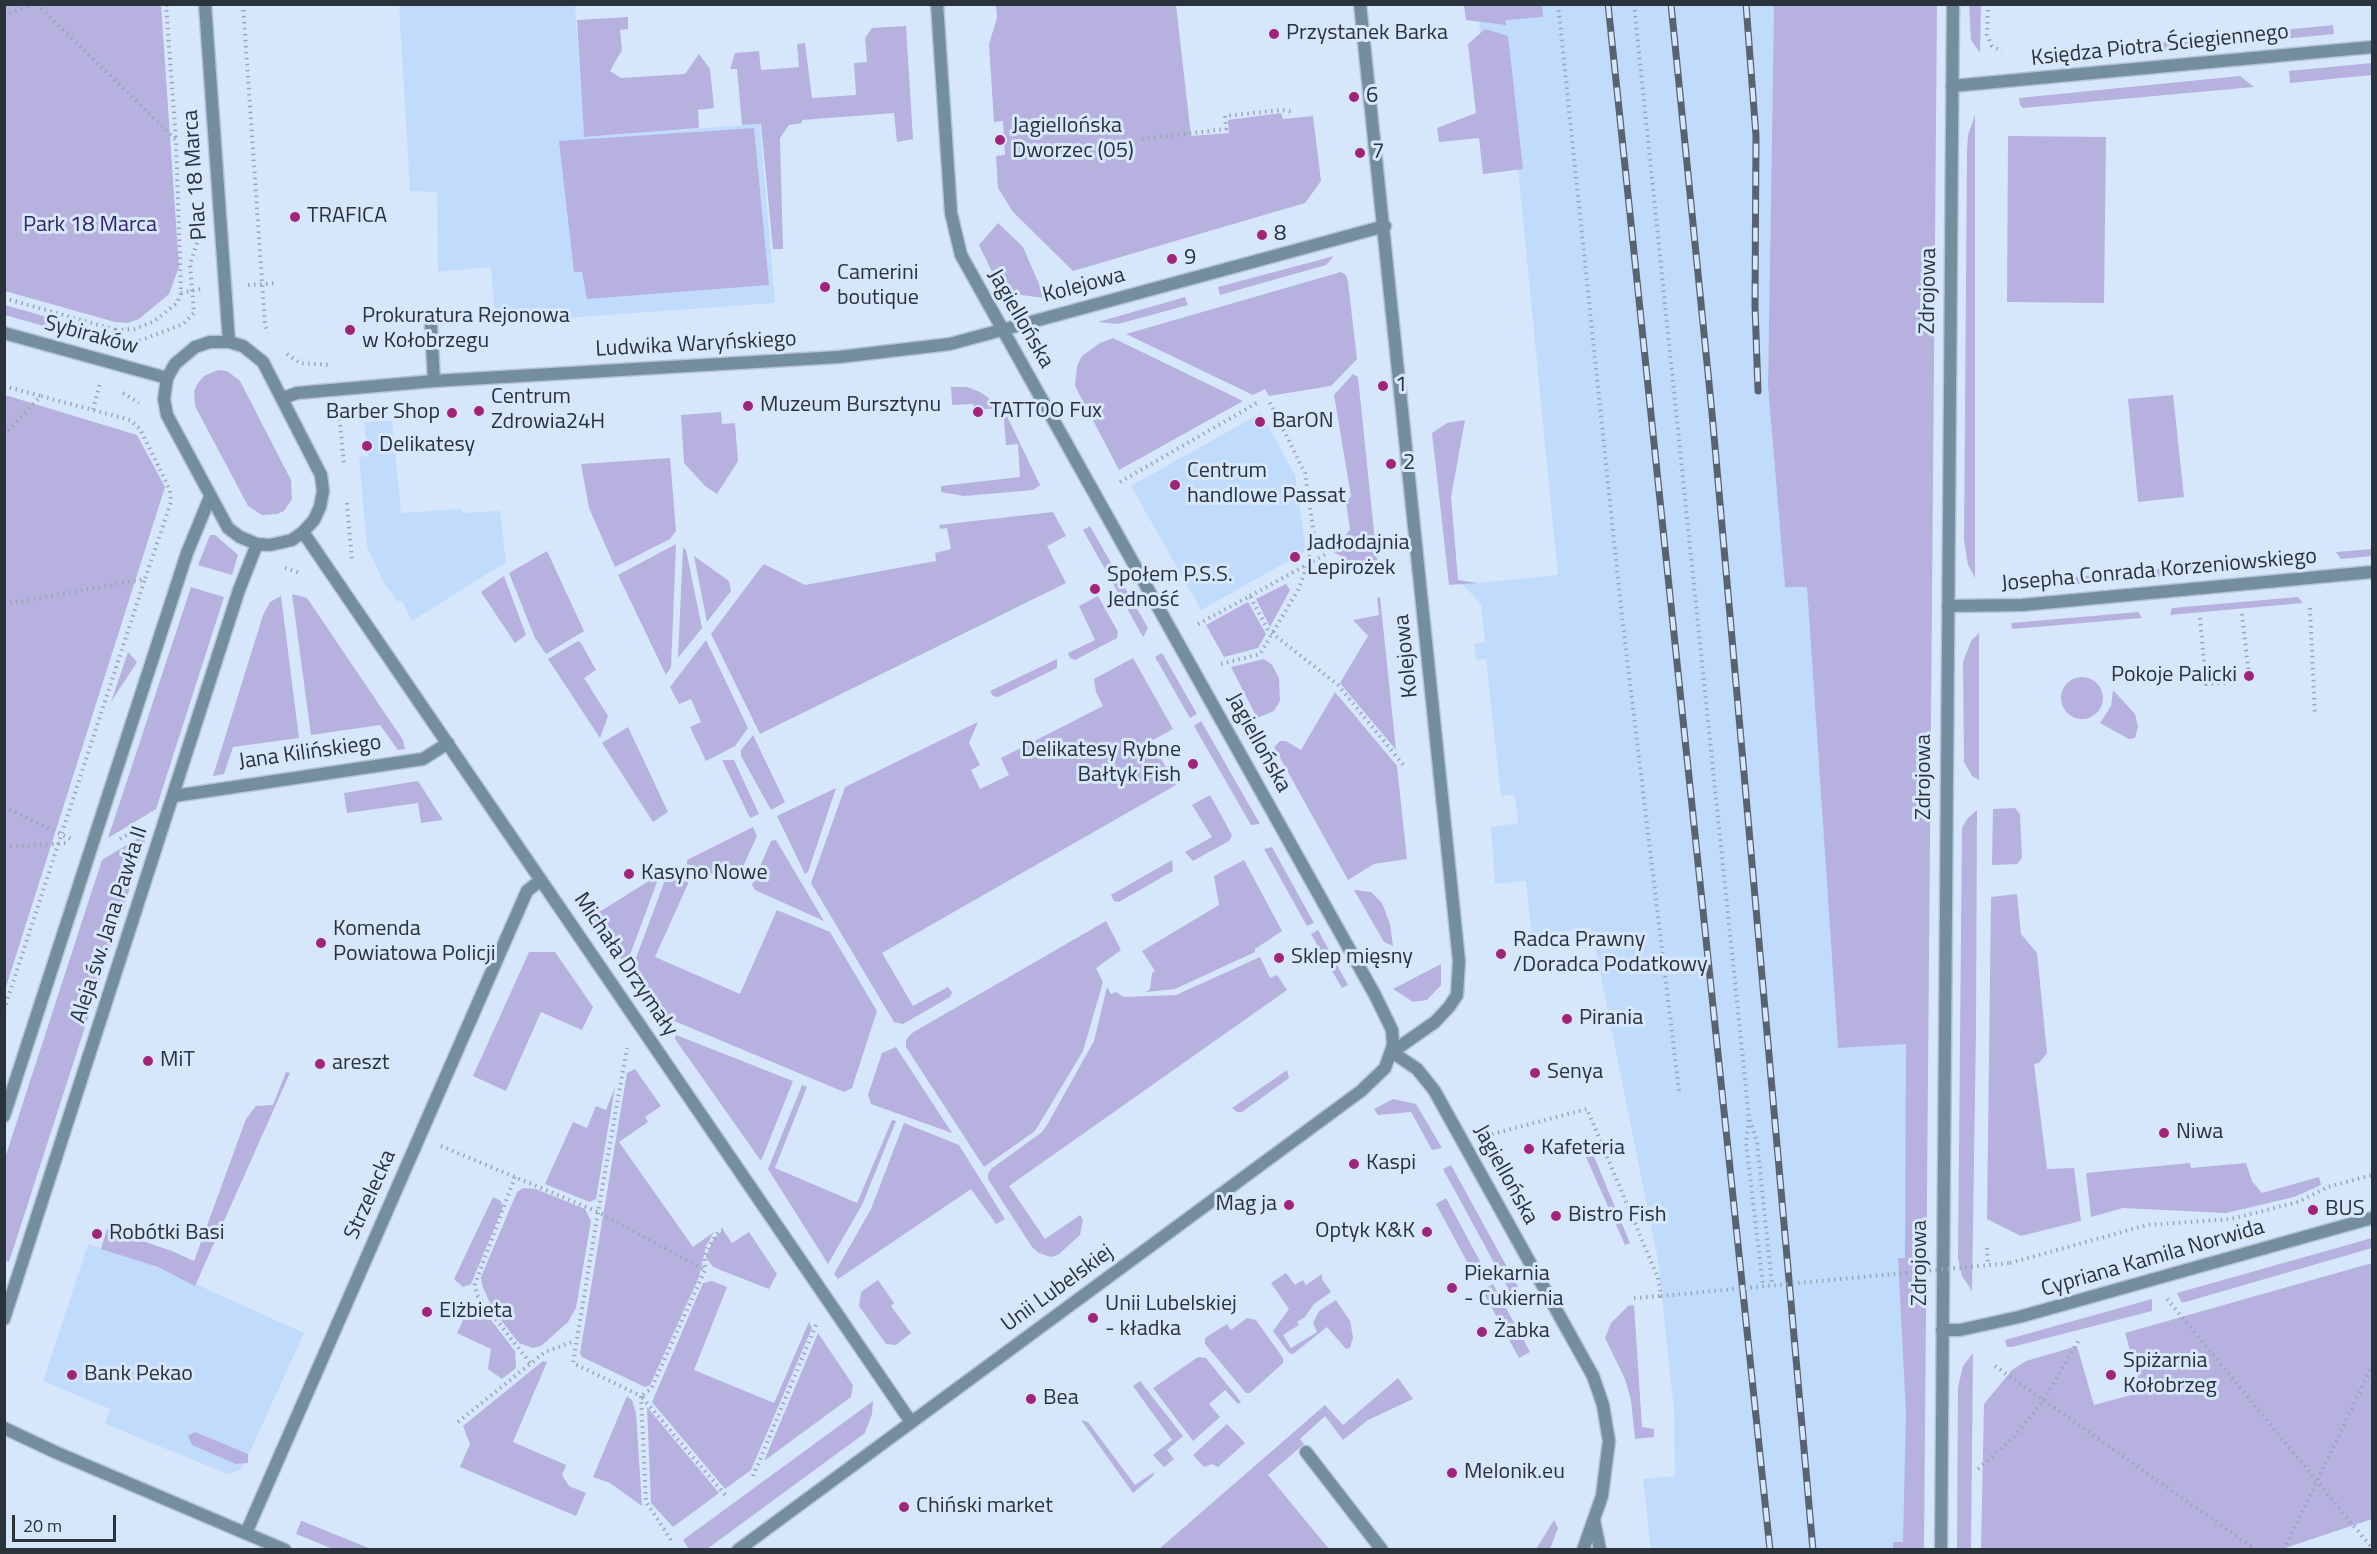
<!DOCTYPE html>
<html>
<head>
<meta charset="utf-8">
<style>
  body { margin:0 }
  #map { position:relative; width:2377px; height:1554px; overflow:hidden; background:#d6e7fc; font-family:"Titillium Web",sans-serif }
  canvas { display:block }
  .frame { position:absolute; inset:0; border:6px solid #2a323c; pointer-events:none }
  .scale { position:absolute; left:12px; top:1515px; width:104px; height:27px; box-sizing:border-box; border:3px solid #2a323c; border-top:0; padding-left:8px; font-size:18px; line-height:21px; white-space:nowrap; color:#2a323c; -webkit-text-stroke:4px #d6e7fc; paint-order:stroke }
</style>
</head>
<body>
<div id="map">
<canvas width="2377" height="1554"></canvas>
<div class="frame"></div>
<div class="scale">20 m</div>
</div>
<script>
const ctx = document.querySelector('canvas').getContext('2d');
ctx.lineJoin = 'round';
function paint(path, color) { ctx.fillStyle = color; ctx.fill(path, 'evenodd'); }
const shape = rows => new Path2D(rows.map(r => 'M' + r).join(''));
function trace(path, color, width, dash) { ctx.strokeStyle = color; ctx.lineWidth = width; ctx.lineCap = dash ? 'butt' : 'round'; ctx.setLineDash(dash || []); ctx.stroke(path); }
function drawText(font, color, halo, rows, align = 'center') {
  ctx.font = font + ' "Titillium Web",sans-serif'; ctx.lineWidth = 6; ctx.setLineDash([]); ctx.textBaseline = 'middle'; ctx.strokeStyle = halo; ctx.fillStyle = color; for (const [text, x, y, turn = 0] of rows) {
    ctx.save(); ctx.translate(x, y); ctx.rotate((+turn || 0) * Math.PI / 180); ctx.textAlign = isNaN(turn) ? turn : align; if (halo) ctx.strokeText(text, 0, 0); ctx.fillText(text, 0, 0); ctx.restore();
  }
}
paint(shape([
  [399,5,575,5,584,137,760,124,775,303,495,323,491,267,438,272,437,192,410,191],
  [1477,5,1774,5,1768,387,1785,586,1807,587,1838,1048,1910,1043,1907,1437,1904,1549,1651,1549,1643,1479,1675,1476,1674,1411,1658,1260,1591,928,1532,935,1526,881,1495,884,1491,827,1518,823,1515,795,1501,796,1486,659,1476,660,1474,644,1485,642,1481,604,1458,580,1478,583,1558,575,1518,170,1495,170],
  [1261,413,1295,475,1306,551,1201,610,1131,486],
  [392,421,401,513,462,509,463,513,500,511,506,562,412,621,402,601,397,601,384,583,367,547,359,457,368,456,364,422],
  [88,1244,158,1267,304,1333,242,1469,228,1474,105,1424,110,1409,43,1381]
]), '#c1dbfc');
paint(shape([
  [4,5,161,5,179,267,169,294,139,319,128,323,115,322,5,291],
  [996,5,1176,5,1191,136,1229,133,1228,120,1281,113,1283,119,1313,116,1321,181,1305,203,1073,271,1013,212,998,188,996,156,1005,155,1003,121,994,122,989,44,997,18],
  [1464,5,1542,5,1543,17,1506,20,1506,25,1466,20],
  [1774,5,1937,5,1924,1549,1893,1549,1893,1542,1903,1542,1906,1413,1898,1258,1905,1258,1906,1044,1838,1048,1807,587,1785,587,1768,387],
  [1969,5,1981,5,1980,53,1971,40],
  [628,17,628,29,620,30,622,50,610,71,621,78,685,74,699,54,710,69,714,108,698,110,699,128,584,137,577,20],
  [2333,25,2334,34,2129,54,2128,46],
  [906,26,913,139,897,142,894,113,802,120,802,123,789,125,780,138,783,249,773,249,761,124,742,125,737,69,730,69,735,53,759,51,761,70,799,67,797,44,805,43,812,98,856,95,854,63,867,62,865,38,872,28],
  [1485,29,1508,36,1523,169,1483,174,1479,138,1439,142,1437,128,1476,113,1468,44],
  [2372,63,2372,75,2290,83,2289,71],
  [2240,76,2254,87,2023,108,2020,105,2019,98],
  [1975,115,1975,578,1968,565,1964,540,1967,151,1968,135],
  [754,128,769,285,587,299,582,272,574,272,559,141],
  [2008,136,2106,137,2104,303,2007,302],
  [998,223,1023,247,1045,298,1021,295,1011,291,994,276,979,245],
  [1334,256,1326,265,1220,295,1218,287],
  [1341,272,1346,275,1348,282,1357,359,1331,386,1269,396,1265,389,1253,395,1126,334],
  [1185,297,1188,305,1118,324,1098,322],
  [4,305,5,305,103,333,100,342,5,315],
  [1113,338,1243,401,1119,470,1075,386,1077,366,1082,356,1100,343],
  [218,370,227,371,240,381,291,480,292,499,284,511,277,514,262,515,248,506,195,406,194,391,198,383,204,376],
  [1353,374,1358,377,1378,570,1359,567,1334,552,1350,529,1346,502,1351,496,1334,395],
  [951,387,967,387,980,392,1003,408,1040,485,1033,490,964,496,941,492,941,486,1020,477,1018,444,1006,445,1003,408,974,410,973,404,952,405],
  [5,395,137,435,165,487,5,990],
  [2173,395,2184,497,2138,502,2128,399],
  [721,412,722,424,735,423,738,461,717,494,705,486,684,463,681,415],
  [1465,420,1451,497,1458,580,1478,583,1449,585,1432,433,1447,423],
  [670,458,676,531,670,539,615,567,589,508,581,464],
  [1053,512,1066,536,1047,546,1066,583,760,734,711,634,762,566,764,564,805,585,936,561,935,553,951,549,947,528,940,529,939,525],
  [1090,526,1148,628,1143,637,1083,530],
  [210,535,215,535,238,555,232,575,198,565],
  [676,544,671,667,666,675,618,575],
  [683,548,686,550,702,628,678,658],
  [2372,549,2372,556,2341,559,2336,552],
  [547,551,584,631,546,654,535,638,509,573],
  [2307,555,2307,563,2012,590,2012,583],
  [694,556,729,581,731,591,707,622],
  [504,576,526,635,515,643,481,592],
  [1286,584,1290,590,1270,627,1256,599],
  [191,587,224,597,156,809,108,838],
  [292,594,307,598,403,740,405,749,398,750,380,725,311,735],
  [281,596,299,738,233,747,224,774,213,776,263,615,270,602],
  [1098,596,1118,632,1117,638,1075,660,1070,658,1068,653,1095,640,1079,606],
  [1380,597,1396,750,1340,683,1368,636,1353,620,1379,615,1377,598],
  [2298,597,2303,603,2170,615,2172,608],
  [1248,602,1266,634,1258,648,1224,657,1206,625],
  [2138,612,2142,618,2012,629,2011,623],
  [1979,633,1979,780,1972,776,1964,762,1963,662,1971,641],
  [706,640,748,728,735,746,706,761,690,727,701,722,691,699,679,704,670,687],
  [578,641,581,643,596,670,584,678,608,716,600,738,548,659],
  [128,652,137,662,111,702],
  [1162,653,1197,714,1190,718,1155,657],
  [1133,658,1173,729,1151,741,1176,785,882,953,913,1006,948,987,952,992,950,997,903,1024,894,1022,811,883,845,787,978,722,969,743,980,765,971,770,980,789,1009,775,1001,758,1103,706,1096,692,1094,679],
  [1057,659,1057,668,998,697,993,696,990,691],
  [1264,659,1272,665,1279,678,1280,701,1274,711,1257,718,1231,667],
  '2061 698a21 21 0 1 1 42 0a21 21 0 1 1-42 0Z',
  [2113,690,2135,714,2138,727,2135,738,2129,739,2100,723,2111,706],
  [1335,692,1397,766,1407,859,1374,864,1348,880,1274,747,1280,741,1286,741,1301,750],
  [1201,721,1260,824,1251,825,1194,726],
  [628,727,668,812,653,822,602,743],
  [753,735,785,802,771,810,741,756,741,750],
  [722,760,734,760,759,814,750,818],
  [418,781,443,820,421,823,418,803,347,813,344,793],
  [836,788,808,872,805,874,777,816],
  [1210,795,1232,835,1229,841,1193,861,1185,852,1212,837,1192,805],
  [2015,808,2020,814,2022,858,2017,864,1992,865,1993,809],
  [1977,810,1976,1029,1972,1291,1962,1276,1958,1258,1962,828,1967,819],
  [753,827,757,836,737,880,731,881,687,864,687,860],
  [148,832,9,1262,5,1260,5,1158,102,860],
  [776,840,824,921,755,890,752,885,771,841],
  [1272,847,1314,923,1307,926,1264,849],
  [1172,860,1173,871,1119,902,1114,901,1111,895],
  [1244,860,1282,931,1255,949,1255,952,1175,989,1146,992,1150,989,1152,973,1155,971,1142,951,1219,905,1214,876],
  [668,872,681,873,691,877,655,957,740,994,777,910,830,932,877,1011,852,1088,844,1092,660,1015,632,974,632,969],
  [660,874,627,963,624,963,595,921,596,914],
  [1354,890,1371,892,1382,903,1390,924,1393,946,1384,942],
  [2017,894,2021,934,2037,953,2047,1053,2039,1063,2034,1064,2047,1169,2074,1168,2081,1221,2021,1236,1987,1219,1991,897],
  [1106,921,1121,950,1096,968,1103,982,1083,1051,1035,1131,984,1167,906,1047,906,1040,912,1033],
  [1318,930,1348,985,1342,988,1311,934],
  [529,952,555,952,593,1007,582,1030,541,1012,506,1091,473,1076],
  [1260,957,1270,978,1277,975,1287,990,1009,1186,1045,1239,1080,1215,1083,1220,1080,1235,1058,1255,1051,1257,1039,1253,1032,1247,988,1179,988,1174,991,1169,1042,1132,1047,1125,1094,1041,1107,987,1111,994,1116,992,1124,997,1176,995],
  [1441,964,1441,985,1427,1000,1413,1002,1393,989],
  [676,1035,793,1081,761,1161,675,1039],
  [896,1047,952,1133,871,1104,868,1095,882,1053],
  [635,1069,661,1106,645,1117,648,1122,619,1142,693,1247,714,1232,706,1246,699,1277,650,1385,645,1387,582,1357,580,1353,627,1073],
  [1287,1070,1289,1078,1242,1112,1237,1112,1232,1108],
  [286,1072,290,1073,195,1286,158,1267,101,1249,107,1229,172,1251,194,1261,246,1119,256,1106,273,1105],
  [802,1085,807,1087,775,1168,857,1203,892,1120,896,1121,862,1205,828,1264,768,1169],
  [615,1087,596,1199,590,1202,545,1184,573,1122,587,1128,596,1106,606,1110],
  [1393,1099,1416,1104,1442,1148,1432,1150,1411,1112,1378,1115,1374,1109],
  [904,1123,959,1145,1005,1219,996,1224,971,1189,838,1279,834,1274,871,1209],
  [1588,1142,1630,1243,1625,1245,1582,1148,1583,1143],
  [2190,1163,2191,1168,2246,1163,2252,1181,2262,1193,2319,1177,2321,1185,2294,1197,2226,1213,2123,1208,2091,1217,2086,1173],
  [1451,1165,1518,1287,1510,1292,1443,1169],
  [523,1188,536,1189,585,1209,591,1221,576,1308,568,1322,541,1346,533,1348,519,1343,493,1310,482,1285,481,1277,517,1192],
  [493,1197,501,1201,503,1207,471,1284,463,1287,454,1279],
  [1446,1198,1482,1265,1472,1271,1436,1204],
  [723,1230,732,1243,749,1232,777,1274,769,1289,713,1267,706,1257,714,1238],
  [2372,1238,2372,1248,2182,1303,2177,1293],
  [2372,1263,2372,1519,2282,1549,1981,1549,1984,1404,2012,1370,2026,1361,2077,1346,2094,1405,2142,1392,2125,1333],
  [1286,1273,1295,1285,1303,1280,1306,1285,1322,1274,1322,1279,1331,1292,1314,1304,1305,1317,1297,1322,1299,1325,1283,1335,1291,1348,1317,1332,1313,1323,1319,1311,1336,1300,1350,1321,1353,1337,1350,1348,1346,1349,1327,1327,1293,1354,1289,1353,1273,1331,1289,1309,1271,1283],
  [878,1280,894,1303,891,1306,911,1333,896,1345,886,1344,859,1306,861,1292],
  [712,1281,727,1287,694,1370,774,1403,809,1322,812,1328,751,1470,725,1489,652,1402,703,1283],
  [1493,1284,1530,1352,1519,1358,1482,1290],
  [2152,1299,2152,1311,2012,1347,2007,1347,2005,1340],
  [1634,1305,1642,1427,1654,1429,1654,1437,1635,1439,1631,1400,1625,1379,1605,1338,1611,1323,1628,1306],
  [472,1306,481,1307,515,1351,516,1368,502,1379,488,1369,491,1349,457,1333,468,1310],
  [1247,1318,1256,1320,1283,1358,1283,1363,1250,1393,1246,1393,1205,1344,1205,1338,1227,1324,1231,1330],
  [818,1333,853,1385,851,1397,764,1461],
  [1973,1353,1971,1549,1957,1549,1958,1387,1963,1366],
  [1198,1357,1206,1358,1241,1402,1238,1404,1225,1390,1209,1404,1220,1417,1193,1441,1153,1388],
  [543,1361,547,1362,513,1442,566,1465,562,1475,569,1486,586,1493,576,1516,460,1467,470,1444,463,1426],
  [1398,1378,1413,1399,1368,1420,1343,1440,1325,1416,1300,1439,1304,1444,1268,1475,1329,1549,1159,1549,1325,1405,1343,1425],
  [1140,1381,1183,1436,1167,1450,1174,1459,1164,1467,1153,1455,1172,1440,1133,1386],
  [627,1396,632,1400,636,1413,642,1506,610,1483,593,1477],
  [873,1401,872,1414,865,1433,707,1549,689,1549,683,1540],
  [647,1407,719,1493,673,1527,651,1503],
  [1081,1420,1088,1422,1135,1485,1154,1472,1153,1476,1133,1493],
  [1227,1424,1245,1443,1218,1467,1212,1464,1204,1467,1193,1455],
  [195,1432,248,1454,248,1463,236,1464,192,1445,188,1436],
  [1554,1520,1558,1528,1550,1549,1536,1549],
  [301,1521,302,1521,371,1549,333,1549,296,1534]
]), '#b6b1df');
const service = shape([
  [431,325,434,381],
  [1306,1452,1382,1550],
  [1594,1520,1600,1550]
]);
const minor = shape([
  [1360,4,1459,961,1457,995,1449,1007,1435,1022,1392,1052,1417,1069,1434,1090,1593,1376,1603,1405,1609,1441,1602,1496,1583,1550],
  [1952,86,2372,47],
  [4,333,167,378],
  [283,398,297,393,434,381,839,357,950,344,1385,226],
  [303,532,911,1422],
  [1948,606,2022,605,2372,572],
  [174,796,423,759,448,743],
  [1942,1330,1960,1330,2019,1317,2372,1218],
  [246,1533,527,891,541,880]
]);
const tertiary = shape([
  [205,4,229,342],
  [210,342,229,342,243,346,263,362,321,475,323,491,320,507,314,520,303,532,292,540,270,545,257,544,240,537,228,528,167,415,164,399,167,378,175,364,195,347,210,342],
  [4,1116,187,553,210,497],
  [4,1319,239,590,257,544],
  [4,1428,55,1452,285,1550],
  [738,1550,1361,1091,1385,1068,1393,1045,1392,1030,1375,995,961,255,951,213,937,4],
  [1941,1550,1953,4]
]);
trace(service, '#b4c3d6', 15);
trace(minor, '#b4c3d6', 15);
trace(tertiary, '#b4c3d6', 15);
trace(shape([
  [37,4,176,140,181,293,177,303,153,322,134,329,116,330,113,339],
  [166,4,176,140],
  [243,4,265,325,268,333],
  [1558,4,1621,608,1679,1091],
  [1634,4,1749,1118,1746,1143,1763,1286],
  [1988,4,1987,35,1992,46,2002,51],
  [166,5,174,4],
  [4,16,32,4],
  [1142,139,1226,129,1225,116,1281,110,1293,112],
  [248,285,277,283],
  [181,293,201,289],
  [4,298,116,330],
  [134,343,183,324,194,313,190,264,197,243],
  [287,354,300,363,330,365],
  [4,386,41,396],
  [123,393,139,403],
  [339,413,344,465],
  [4,435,41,396,93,410,100,383],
  [1120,482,1257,403],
  [347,503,352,561],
  [285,568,300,573],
  [1250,596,1326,554],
  [4,604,145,579,171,502,170,490,140,429,130,420,93,410],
  [2310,608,2315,716],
  [2242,614,2249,676],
  [2200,618,2206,684,2225,683],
  [1198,624,1250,596,1268,630,1338,685,1405,767],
  [1221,664,1260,654,1298,590,1308,564,1314,535,1305,473,1269,401],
  [4,807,71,839],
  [120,839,137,829],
  [4,847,67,843],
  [4,1010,145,579],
  [1750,1120,1757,1142,1772,1285],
  [1492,1134,1587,1109,1658,1278],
  [441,1146,598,1212,627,1048],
  [515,1177,475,1284,477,1295,531,1364],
  [723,1230,719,1231,709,1246,705,1256,705,1270,651,1389,641,1396,727,1497],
  [1987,1248,1988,1265],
  [2010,1263,2147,1225,2231,1219,2298,1202,2328,1187,2372,1175],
  [1634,1298,1661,1296],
  [2167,1299,2372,1548],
  [1995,1366,2256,1550],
  [458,1422,545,1352,575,1341],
  [1978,1469,2013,1438,2043,1401,2080,1338],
  [753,1476,816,1325],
  [671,1540,646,1502,641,1396,573,1363,598,1212,705,1270],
  [2284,1550,2372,1366]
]), '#99a6b7', 4, [1.5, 4.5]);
trace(service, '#758e9e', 12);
trace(minor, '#758e9e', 12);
trace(tertiary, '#758e9e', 12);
const rail = shape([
  [1608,4,1770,1550],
  [1671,4,1712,413,1813,1550],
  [1746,4,1756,136,1755,306,1758,391]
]);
trace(rail, '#596370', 7);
trace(rail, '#d6e7fc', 4.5, [14]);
trace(shape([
  [1658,1278,1661,1296,2010,1263]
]), '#99a6b7', 4, [1.5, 4.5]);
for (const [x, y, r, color] of [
  [1274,34,6,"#a02479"],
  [1354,97,6,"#a02479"],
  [1000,140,6,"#a02479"],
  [1360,153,6,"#a02479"],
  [295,217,6,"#a02479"],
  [1262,235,6,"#a02479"],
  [1172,259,6,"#a02479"],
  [825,287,6,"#a02479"],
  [350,330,6,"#a02479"],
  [1383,386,6,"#a02479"],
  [748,406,6,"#a02479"],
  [479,411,6,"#a02479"],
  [978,412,6,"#a02479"],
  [452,413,6,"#a02479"],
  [1260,422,6,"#a02479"],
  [367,446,6,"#a02479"],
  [1391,464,6,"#a02479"],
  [1175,485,6,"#a02479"],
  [1295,557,6,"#a02479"],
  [1095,589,6,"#a02479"],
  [2249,676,6,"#a02479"],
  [1193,764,6,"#a02479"],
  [629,874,6,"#a02479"],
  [321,943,6,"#a02479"],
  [1501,954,6,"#a02479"],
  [1279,958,6,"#a02479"],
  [1567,1019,6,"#a02479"],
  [148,1061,6,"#a02479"],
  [320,1064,6,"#a02479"],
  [1535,1073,6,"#a02479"],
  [2164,1133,6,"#a02479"],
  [1529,1149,6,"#a02479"],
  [1354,1164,6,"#a02479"],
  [1289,1205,6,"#a02479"],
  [2313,1210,6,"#a02479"],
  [1556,1216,6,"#a02479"],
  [1427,1232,6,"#a02479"],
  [97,1234,6,"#a02479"],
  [1452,1288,6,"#a02479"],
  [427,1312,6,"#a02479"],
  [1093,1318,6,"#a02479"],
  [1482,1332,6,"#a02479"],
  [72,1375,6,"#a02479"],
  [2111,1375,6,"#a02479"],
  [1031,1399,6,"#a02479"],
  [1452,1473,6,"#a02479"],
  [904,1507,6,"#a02479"]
]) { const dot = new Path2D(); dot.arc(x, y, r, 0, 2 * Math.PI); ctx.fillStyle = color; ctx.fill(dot); trace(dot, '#d6e7fc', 2); }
drawText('22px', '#2a323c', '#d6e7fc', [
  ["Przystanek Barka",1286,34],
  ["6",1366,97],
  ["Jagiellońska",1012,127],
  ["Dworzec (05)",1012,152],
  ["7",1372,153],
  ["TRAFICA",307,217],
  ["8",1274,235],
  ["9",1184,259],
  ["Camerini",837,274],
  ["boutique",837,299],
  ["Prokuratura Rejonowa",362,317],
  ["w Kołobrzegu",362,342],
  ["1",1395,386],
  ["Centrum",491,398],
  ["Zdrowia24H",491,423],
  ["Muzeum Bursztynu",760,406],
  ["TATTOO Fux",990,412],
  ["Barber Shop",440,413,"right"],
  ["BarON",1272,422],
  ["Delikatesy",379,446],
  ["2",1403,464],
  ["Centrum",1187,472],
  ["handlowe Passat",1187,497],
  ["Jadłodajnia",1307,544],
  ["Lepirożek",1307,569],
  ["Społem P.S.S.",1107,576],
  ["Jedność",1107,601],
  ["Pokoje Palicki",2237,676,"right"],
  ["Delikatesy Rybne",1181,751,"right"],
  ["Bałtyk Fish",1181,776,"right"],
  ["Kasyno Nowe",641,874],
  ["Komenda",333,930],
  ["Powiatowa Policji",333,955],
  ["Radca Prawny",1513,941],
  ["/Doradca Podatkowy",1513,966],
  ["Sklep mięsny",1291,958],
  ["Pirania",1579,1019],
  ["MiT",160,1061],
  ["areszt",332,1064],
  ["Senya",1547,1073],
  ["Niwa",2176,1133],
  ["Kafeteria",1541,1149],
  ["Kaspi",1366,1164],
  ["Mag ja",1277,1205,"right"],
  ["BUS",2325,1210],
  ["Bistro Fish",1568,1216],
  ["Optyk K&K",1415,1232,"right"],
  ["Robótki Basi",109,1234],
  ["Piekarnia",1464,1275],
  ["- Cukiernia",1464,1300],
  ["Unii Lubelskiej",1105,1305],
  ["- kładka",1105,1330],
  ["Elżbieta",439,1312],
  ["Żabka",1494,1332],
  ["Spiżarnia",2123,1362],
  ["Kołobrzeg",2123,1387],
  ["Bank Pekao",84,1375],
  ["Bea",1043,1399],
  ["Melonik.eu",1464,1473],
  ["Chiński market",916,1507]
], 'left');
drawText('22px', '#2a323c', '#d6e7fc', [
  ["Księdza Piotra Ściegiennego",2160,46,-6],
  ["Plac 18 Marca",196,175,-94],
  ["Kolejowa",1084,286,-15],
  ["Zdrojowa",1929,291,-89],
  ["Jagiellońska",1020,319,60],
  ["Sybiraków",91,336,15],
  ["Ludwika Waryńskiego",696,345,-3],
  ["Josepha Conrada Korzeniowskiego",2159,571,-5],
  ["Kolejowa",1407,656,-96],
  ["Jagiellońska",1258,743,61],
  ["Jana Kilińskiego",310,753,-8],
  ["Zdrojowa",1925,777,-90],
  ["Aleja św. Jana Pawła II",110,925,-72],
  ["Michała Drzymały",625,965,56],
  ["Jagiellońska",1505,1175,61],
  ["Strzelecka",371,1195,-66],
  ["Cypriana Kamila Norwida",2153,1259,-16],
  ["Zdrojowa",1921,1263,-90],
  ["Unii Lubelskiej",1058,1289,-36]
]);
drawText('22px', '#342367', '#d6e7fc', [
  ["Park 18 Marca",90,226]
]);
</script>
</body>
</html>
